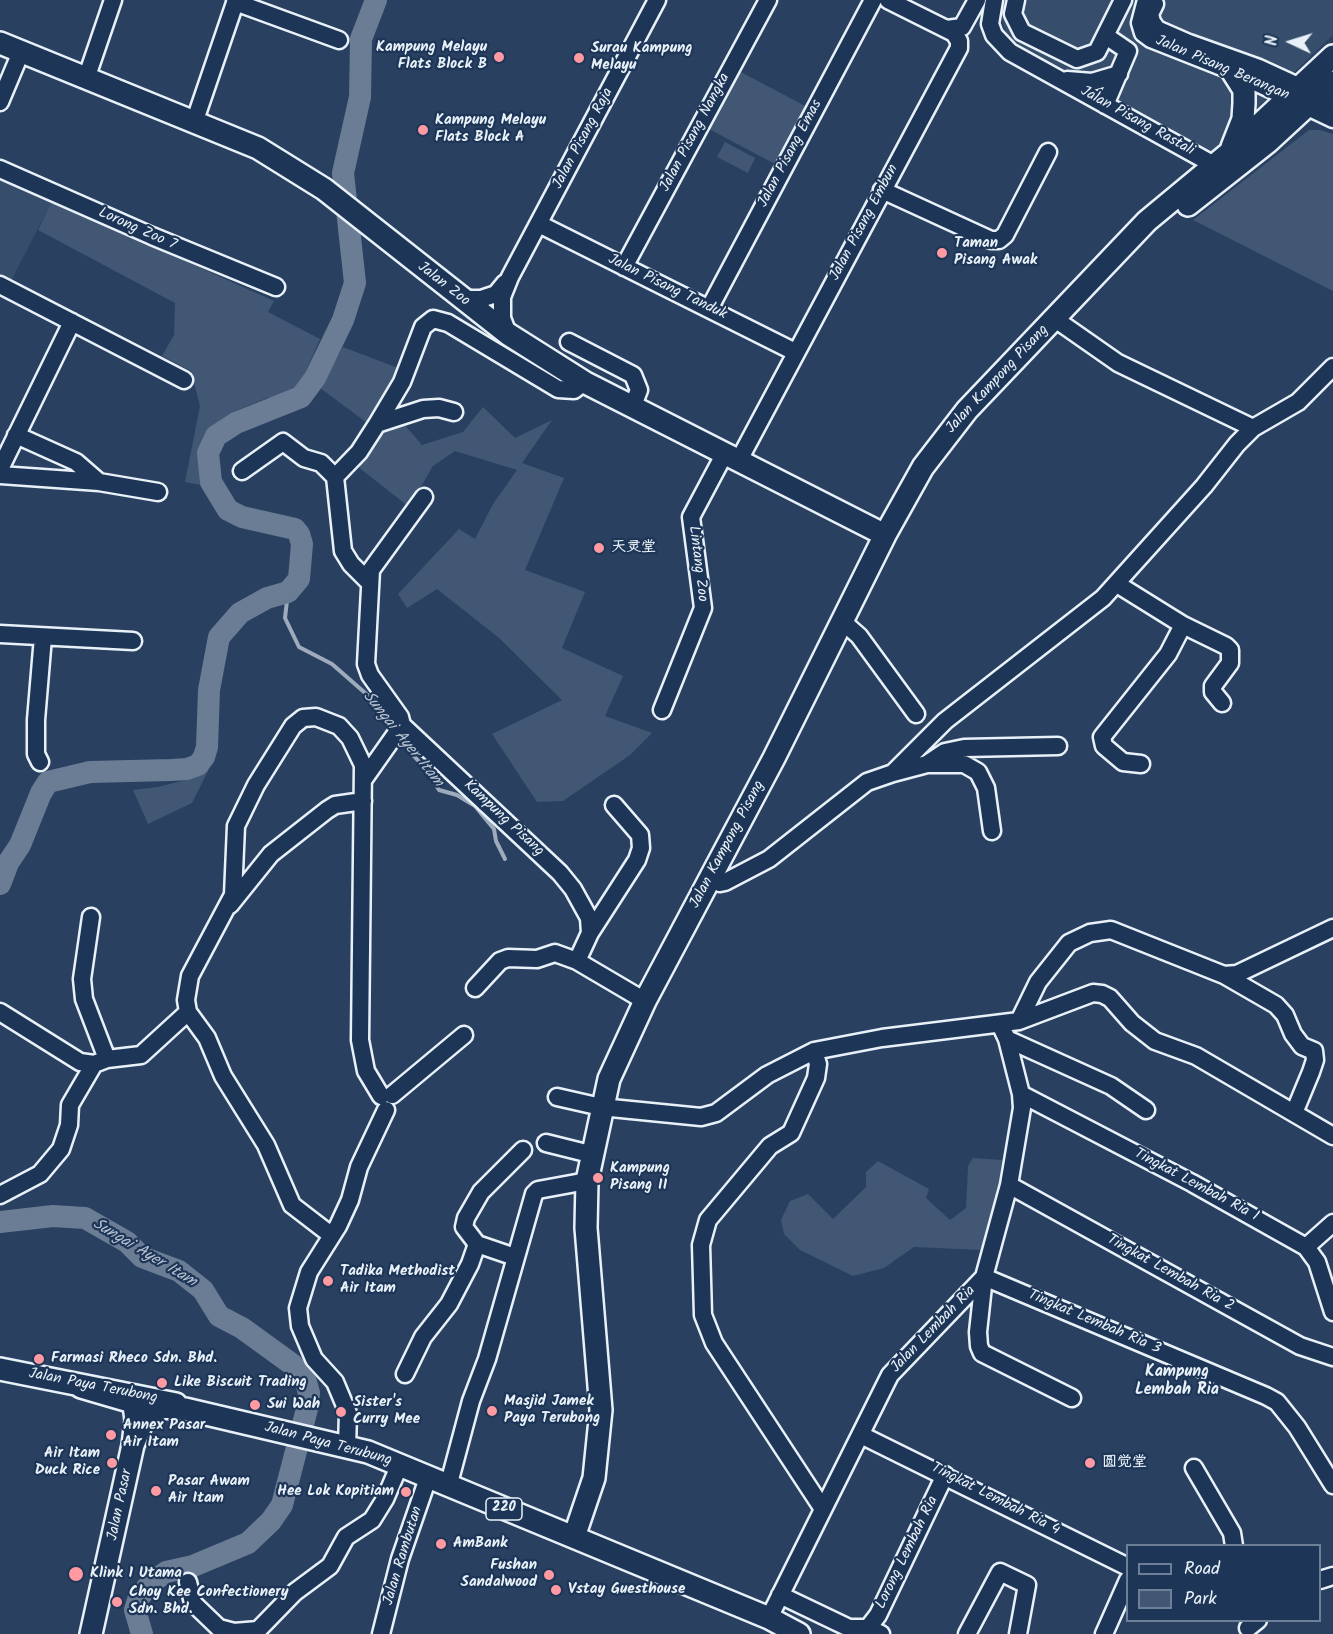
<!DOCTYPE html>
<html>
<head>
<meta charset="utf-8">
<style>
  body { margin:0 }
  #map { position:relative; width:1333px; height:1634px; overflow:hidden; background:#294061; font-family:Kalam,sans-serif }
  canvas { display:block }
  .legend { position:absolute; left:1126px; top:1544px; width:195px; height:78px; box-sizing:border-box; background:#1d3557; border:2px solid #6e8097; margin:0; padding:8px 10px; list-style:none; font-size:18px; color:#e8f1f8 }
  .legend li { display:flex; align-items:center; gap:12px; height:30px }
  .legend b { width:30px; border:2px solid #6e8097 }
  .north { position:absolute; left:1261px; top:12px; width:60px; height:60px; -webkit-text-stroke:4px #1d3557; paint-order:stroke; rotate:274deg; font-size:16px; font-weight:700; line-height:24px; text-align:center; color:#e8f1f8 }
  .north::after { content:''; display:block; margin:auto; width:21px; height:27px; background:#e8f1f8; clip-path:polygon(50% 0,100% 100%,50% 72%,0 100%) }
</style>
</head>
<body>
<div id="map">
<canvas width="1333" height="1634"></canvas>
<ul class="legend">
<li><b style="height:8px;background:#1d3557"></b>Road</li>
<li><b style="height:16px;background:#415774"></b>Park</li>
</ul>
<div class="north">N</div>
</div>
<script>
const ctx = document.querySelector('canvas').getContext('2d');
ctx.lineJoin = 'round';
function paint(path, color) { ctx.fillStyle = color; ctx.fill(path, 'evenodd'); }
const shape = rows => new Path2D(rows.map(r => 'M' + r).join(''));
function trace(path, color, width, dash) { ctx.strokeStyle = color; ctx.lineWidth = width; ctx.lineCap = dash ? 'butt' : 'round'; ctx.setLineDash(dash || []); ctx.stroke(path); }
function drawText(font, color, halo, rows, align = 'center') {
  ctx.font = font + ' Kalam,"LXGW WenKai TC",sans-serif'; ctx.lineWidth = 4.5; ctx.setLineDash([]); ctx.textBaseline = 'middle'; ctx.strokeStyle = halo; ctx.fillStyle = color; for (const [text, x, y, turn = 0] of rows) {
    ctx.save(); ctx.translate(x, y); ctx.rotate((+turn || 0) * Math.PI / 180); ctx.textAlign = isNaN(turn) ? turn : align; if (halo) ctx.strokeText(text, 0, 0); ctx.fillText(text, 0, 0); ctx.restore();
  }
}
paint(shape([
  [1001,0,1333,0,1333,35,1208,155,1009,43,998,6],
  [0,175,52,201,11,281,0,275]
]), '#364d6b');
paint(shape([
  [739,71,807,107,777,165,709,129],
  [1309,130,1320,130,1333,134,1333,291,1193,220],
  [725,142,755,158,748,173,717,157],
  [52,201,274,301,268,312,320,339,297,392,267,398,238,410,214,430,205,442,201,462,205,486,185,482,200,406,191,371,162,356,174,335,175,303,38,230],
  [343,347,403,370,383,407,404,424,422,445,463,432,483,407,515,438,552,420,522,463,564,478,525,570,585,592,562,648,623,676,605,716,652,733,630,755,563,801,537,802,492,734,562,700,499,638,437,589,407,608,398,594,459,529,475,539,493,504,517,470,455,451,433,466,409,507,357,466,378,431,320,388],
  [209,769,192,803,148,824,133,790,158,787,189,779],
  [973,1158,1002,1160,999,1182,982,1250,914,1247,884,1268,853,1276,800,1250,784,1234,781,1220,790,1201,808,1194,833,1219,866,1187,866,1172,878,1161,929,1189,926,1198,950,1220,966,1208,968,1166]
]), '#415774');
trace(shape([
  [288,592,285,618,299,647,332,664,372,699,389,724,391,732],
  [398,739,425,768,439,790,457,795,475,806,494,829,496,841,505,859]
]), '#9dabbd', 4);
trace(shape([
  [0,884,8,863,20,845,41,793,48,782,90,772,171,770,187,769,198,765,204,757,207,747,209,690,219,637,240,613,267,598,288,592,299,579,302,544,299,534,295,529,242,517,228,510,211,482,208,453,216,436,236,423,301,397,315,378,343,320,355,283,343,173,360,97,361,39,376,0],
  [0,1222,53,1216,85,1218,127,1242,142,1257,179,1271,203,1290,219,1316,242,1328,293,1365,306,1382,309,1393,308,1405,282,1505,271,1521,248,1543,193,1566,166,1572,151,1583,139,1597,135,1610,142,1634]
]), '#6b7c95', 22);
const minor = shape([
  [994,0,990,24,994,35,1010,52,1214,165],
  [1016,0,1013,14,1022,32,1077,59,1097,52,1123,0],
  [1146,0,1140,23,1143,33,1151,39,1232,71,1333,119],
  [235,2,339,40],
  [1155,4,1150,14,1152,22,1157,29,1189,43,1259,68,1333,102],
  [947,29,962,27,977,0],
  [86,79,113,0],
  [1067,80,1092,82,1119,74],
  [0,102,21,52],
  [1105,105,1128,51,1106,36],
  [194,123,236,0],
  [0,169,152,236,276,287],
  [882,190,991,240,999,240,1005,235,1048,152],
  [539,224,795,352],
  [624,267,768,0],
  [0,285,184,380],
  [462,299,481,299,496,294,505,283],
  [709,309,873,0],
  [1055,319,1118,363,1253,428],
  [508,334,502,318,502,297,510,277,657,0],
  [569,342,633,375,639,390,632,408],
  [377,424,423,409,439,408,454,412],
  [16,435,76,462,99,482],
  [739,460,959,48,959,41,954,33,888,0],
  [0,469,72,322],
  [242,471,283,442,304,458,321,463,335,477,359,452,377,424,402,382,423,327,433,319,448,323,558,389,574,390,584,382],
  [0,475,99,482,158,492],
  [335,477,343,551,351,564,369,582],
  [424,497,371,570,366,664,370,675,400,717,402,725,560,873,573,889,589,918,590,933,577,961],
  [1117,584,1183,625,1226,646,1230,650,1230,663,1213,686,1213,692,1222,703],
  [842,621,859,636,916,714],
  [0,634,133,641],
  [662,710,703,608,691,517,725,453],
  [40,762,36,754,36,720,43,637],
  [927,764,964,764,978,772,986,788,992,831],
  [1141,764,1123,762,1104,746,1102,737,1168,654,1183,625],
  [893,773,927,764,945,752,964,748,1058,746],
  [364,779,402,725],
  [710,878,720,883,725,882,769,859,867,782,893,773,945,721,1103,598,1204,486,1237,444,1253,428,1298,402,1333,367],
  [230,905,271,854,327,810,335,805,363,801],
  [91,917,82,979,84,999,107,1059],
  [590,933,637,860,641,848,640,835,614,805],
  [1224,975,1276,1005,1285,1015,1293,1034,1302,1046,1314,1051,1315,1060,1311,1072,1294,1113],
  [475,988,500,961,508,958,537,959,555,953,577,961,645,1001],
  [0,1012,80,1062,94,1064],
  [1019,1021,1038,982,1069,943,1090,933,1111,930,1224,975,1237,974,1333,928],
  [1007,1039,1111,1086,1146,1110],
  [814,1051,818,1064,816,1078,791,1133,770,1146,708,1220,701,1245,703,1315,714,1343,823,1509],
  [1021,1094,1192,1183,1306,1247,1317,1262,1333,1312],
  [392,1095,464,1035],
  [557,1097,601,1107,701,1117,716,1113,767,1075,814,1051,882,1038,1019,1021,1093,993,1102,994,1110,998,1132,1023,1155,1041,1196,1056,1333,1136],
  [546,1143,590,1154],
  [1009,1185,1300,1346,1333,1357],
  [0,1195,40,1174,61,1149,69,1125,70,1105,94,1064,107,1059,141,1055,188,1012],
  [331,1235,292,1205,266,1145,223,1076,207,1038,188,1012,186,1000,190,976,233,895,236,826,256,785,293,726,303,718,316,717,339,726,350,738,363,765,360,1040,366,1071,381,1096],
  [477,1244,515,1257],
  [1306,1247,1333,1223],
  [405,1374,423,1337,449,1304,470,1264,477,1244,464,1227,466,1218,481,1192,523,1150],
  [1072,1398,982,1353,979,1346,978,1332,984,1277,1266,1396,1277,1402,1297,1427,1333,1485],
  [861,1435,1128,1567],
  [347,1447,348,1413,335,1382,314,1359,300,1326,298,1308,309,1272,338,1226,350,1200,359,1167,386,1110],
  [1194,1468,1232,1533,1234,1546],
  [448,1487,471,1401,487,1359,534,1194,538,1190,587,1181],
  [1320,1580,1333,1576],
  [188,1582,193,1603,219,1628,234,1632,258,1630,295,1592,330,1566,346,1537,372,1520,385,1499,400,1464],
  [780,1595,849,1628,868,1628,881,1634],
  [769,1618,890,1375,984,1277,1009,1185,1022,1108,1021,1094,1007,1039,1000,1024],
  [868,1628,878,1615,945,1475],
  [1248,1628,1258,1620],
  [381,1634,400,1559,428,1478],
  [967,1634,1000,1572,1027,1585,1018,1634],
  [1104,1634,1128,1580]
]);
const major = shape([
  [0,43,258,148,324,189,508,334,584,382,885,535],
  [1232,71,1244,90,1244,103,1243,119,1232,147],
  [1188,205,1268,142,1333,82],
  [0,1369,176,1404],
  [81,1387,129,1401,134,1405,136,1420,133,1445,91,1634],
  [133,1445,144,1418,163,1407,185,1409,368,1452,769,1618,799,1634],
  [574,1537,594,1478,601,1410,586,1228,587,1181,609,1079,645,1001,774,758,885,535,923,467,967,410,1147,221,1229,153,1333,56]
]);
trace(minor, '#e8f1f8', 21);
trace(major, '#e8f1f8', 26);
trace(minor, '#1d3557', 16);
trace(major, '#1d3557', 21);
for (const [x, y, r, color] of [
  [499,57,6,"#ff9aa2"],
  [579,58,6,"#ff9aa2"],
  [423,130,6,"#ff9aa2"],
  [942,253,6,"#ff9aa2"],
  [599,548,6,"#ff9aa2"],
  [598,1178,6,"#ff9aa2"],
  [328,1281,6,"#ff9aa2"],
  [39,1359,6,"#ff9aa2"],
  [162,1383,6,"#ff9aa2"],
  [255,1405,6,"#ff9aa2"],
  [492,1411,6,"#ff9aa2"],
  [341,1412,6,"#ff9aa2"],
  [111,1435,6,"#ff9aa2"],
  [112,1463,6,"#ff9aa2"],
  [1090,1463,6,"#ff9aa2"],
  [156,1491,6,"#ff9aa2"],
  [406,1492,6,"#ff9aa2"],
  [441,1544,6,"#ff9aa2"],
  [76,1574,8,"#ff9aa2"],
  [549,1575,6,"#ff9aa2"],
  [556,1590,6,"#ff9aa2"],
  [117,1602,6,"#ff9aa2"]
]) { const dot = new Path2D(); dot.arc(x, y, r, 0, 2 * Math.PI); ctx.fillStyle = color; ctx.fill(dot); trace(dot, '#1d3557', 2); }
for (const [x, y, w] of [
  [504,1509,36]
]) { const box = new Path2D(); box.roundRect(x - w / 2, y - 11, w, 22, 4.5); ctx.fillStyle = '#1d3557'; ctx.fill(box); trace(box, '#e8f1f8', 1.5); }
drawText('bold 14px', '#e8f1f8', null, [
  ["220",504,1509]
]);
drawText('bold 15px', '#e8f1f8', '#1d3557', [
  ["Kampung Melayu",487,48,"right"],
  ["Flats Block B",487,65,"right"],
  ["Surau Kampung",591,49],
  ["Melayu",591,66],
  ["Kampung Melayu",435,121],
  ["Flats Block A",435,138],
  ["Taman",954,244],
  ["Pisang Awak",954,261],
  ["天灵堂",611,548],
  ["Kampung",610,1169],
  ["Pisang II",610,1186],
  ["Tadika Methodist",340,1272],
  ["Air Itam",340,1289],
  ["Farmasi Rheco Sdn. Bhd.",51,1359],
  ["Like Biscuit Trading",174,1383],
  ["Masjid Jamek",504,1402],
  ["Paya Terubong",504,1419],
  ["Sister's",353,1403],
  ["Curry Mee",353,1420],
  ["Sui Wah",267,1405],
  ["Annex Pasar",123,1426],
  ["Air Itam",123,1443],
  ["Air Itam",100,1454,"right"],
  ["Duck Rice",100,1471,"right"],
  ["圆觉堂",1102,1463],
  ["Pasar Awam",168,1482],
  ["Air Itam",168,1499],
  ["Hee Lok Kopitiam",394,1492,"right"],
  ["AmBank",453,1544],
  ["Fushan",537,1566,"right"],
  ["Sandalwood",537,1583,"right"],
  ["Klink 1 Utama",90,1574],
  ["Vstay Guesthouse",568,1590],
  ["Choy Kee Confectionery",129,1593],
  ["Sdn. Bhd.",129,1610]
], 'left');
drawText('15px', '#e8f1f8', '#1d3557', [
  ["Jalan Pisang Berangan",1222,69,23],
  ["Jalan Pisang Rastali",1137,122,29],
  ["Jalan Pisang Nangka",696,133,-62],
  ["Jalan Pisang Raja",584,139,-62],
  ["Jalan Pisang Emas",791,154,-62],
  ["Jalan Pisang Embun",865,223,-62],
  ["Lorong Zoo 7",137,230,24],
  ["Jalan Zoo",443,285,38],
  ["Jalan Pisang Tanduk",667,288,26],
  ["Jalan Kampong Pisang",998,380,-47],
  ["Lintang Zoo",697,564,83],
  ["Kampung Pisang",503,819,43],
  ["Jalan Kampong Pisang",728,845,-62],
  ["Tingkat Lembah Ria 1",1196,1186,28],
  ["Tingkat Lembah Ria 2",1170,1274,29],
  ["Tingkat Lembah Ria 3",1094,1323,23],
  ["Jalan Lembah Ria",934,1330,-46],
  ["Jalan Paya Terubong",93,1387,11],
  ["Jalan Paya Terubung",328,1445,15],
  ["Tingkat Lembah Ria 4",995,1500,27],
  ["Jalan Pasar",121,1505,-78],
  ["Lorong Lembah Ria",908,1553,-64],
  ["Jalan Rambutan",404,1556,-73]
]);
drawText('italic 16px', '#b6c2d0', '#1d3557', [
  ["Sungai Ayer Itam",402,740,51],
  ["Sungai Ayer Itam",144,1254,31]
]);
drawText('bold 16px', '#e8f1f8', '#1d3557', [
  ["Kampung",1177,1373],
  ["Lembah Ria",1177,1391]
]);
</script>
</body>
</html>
